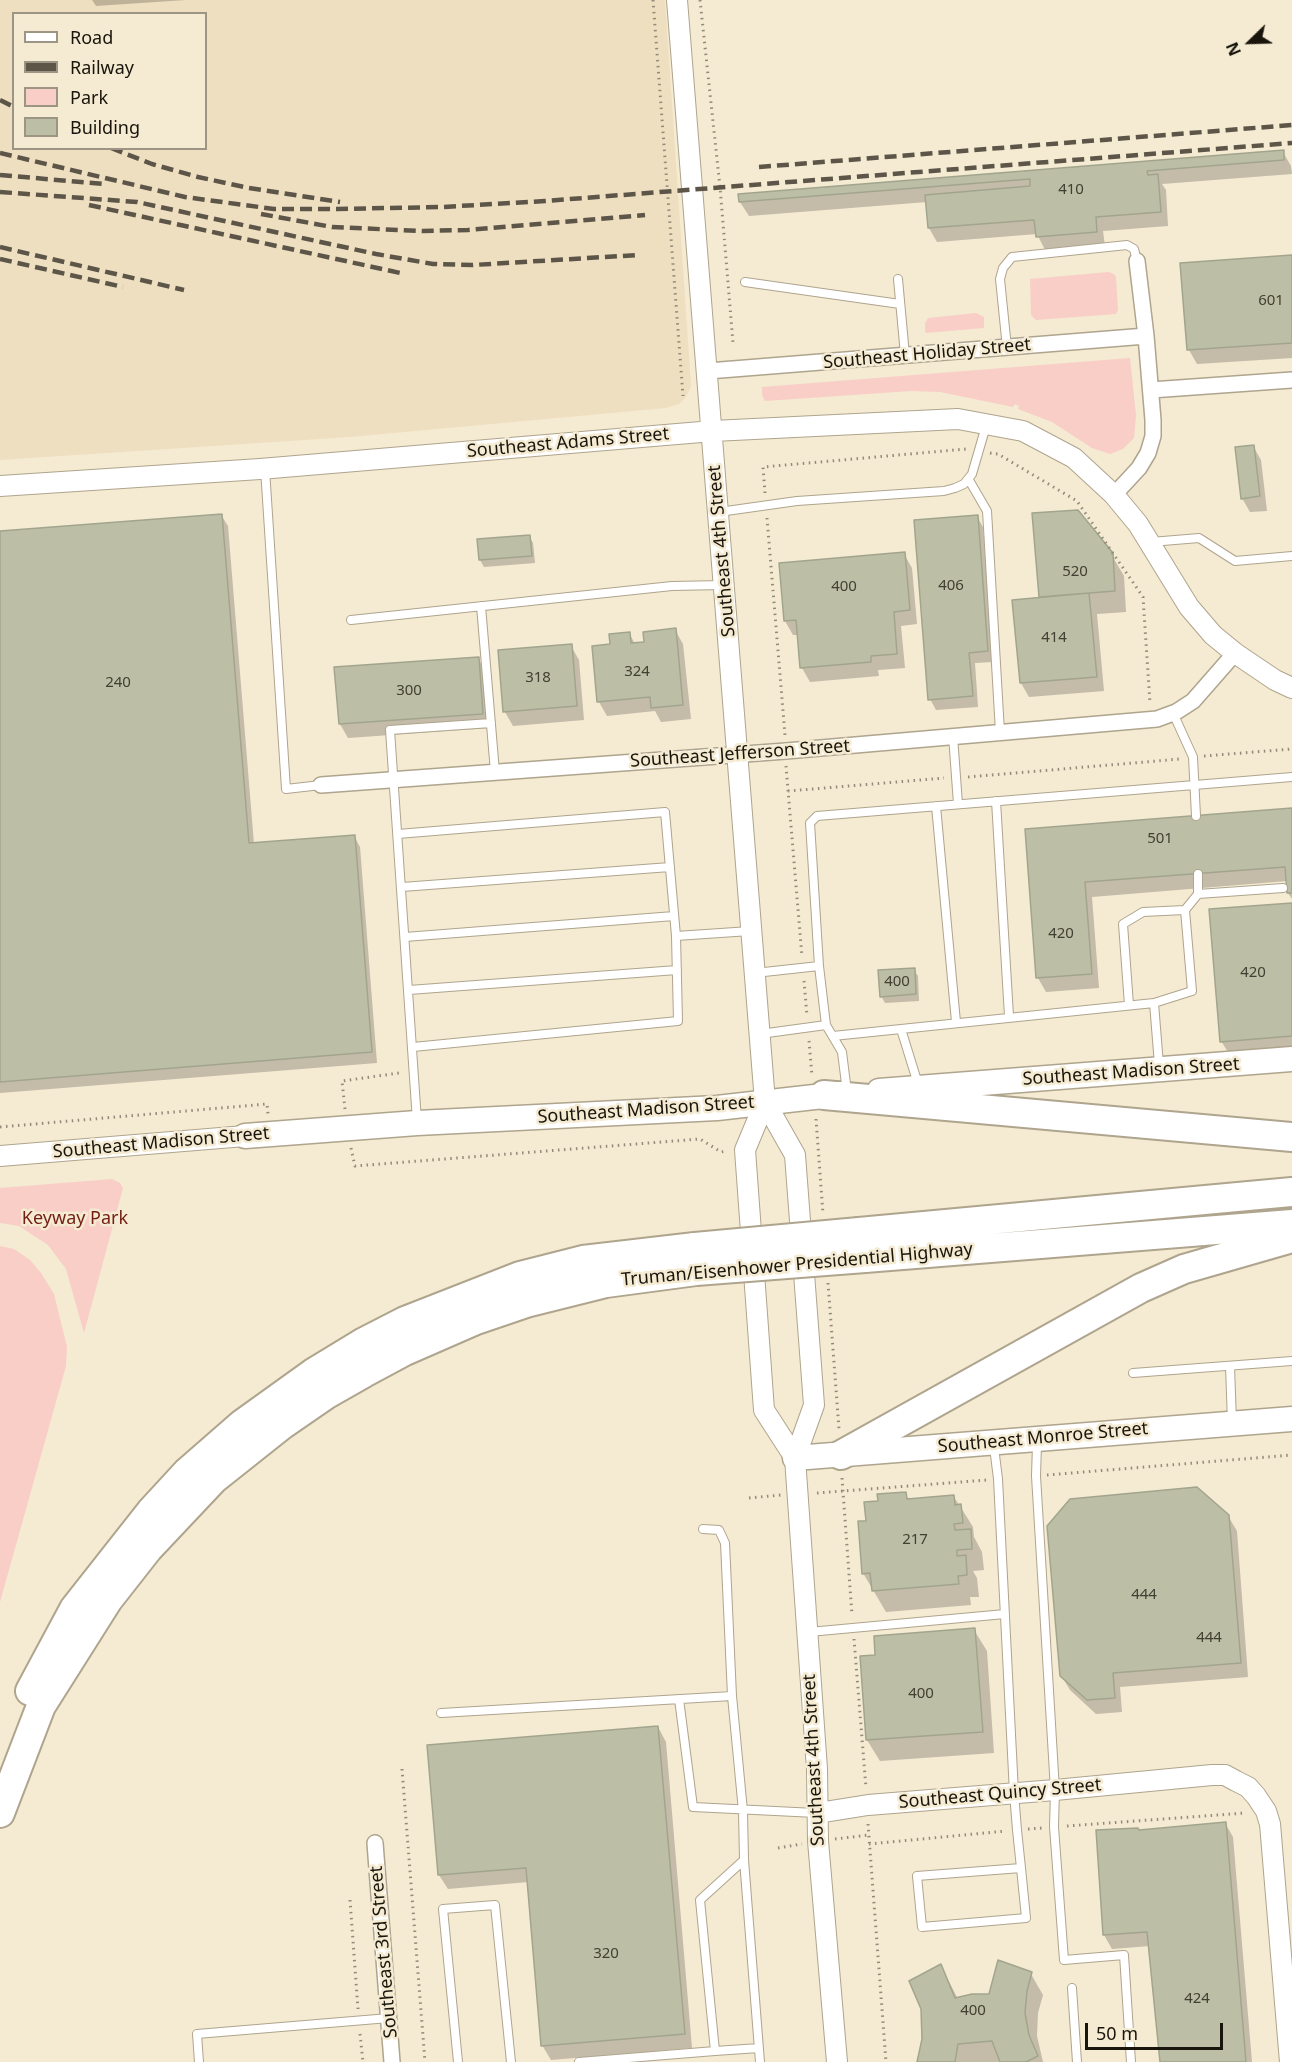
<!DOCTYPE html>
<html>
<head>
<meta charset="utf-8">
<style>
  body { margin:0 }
  #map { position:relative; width:1292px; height:2062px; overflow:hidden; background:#f5ead2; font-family:"Noto Sans",sans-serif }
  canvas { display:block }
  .legend { position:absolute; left:12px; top:12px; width:195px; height:138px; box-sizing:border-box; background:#f5ead2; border:2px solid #9d9583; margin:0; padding:8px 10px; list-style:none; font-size:18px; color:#19150c }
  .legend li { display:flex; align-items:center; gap:12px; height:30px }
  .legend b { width:30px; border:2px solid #9d9583 }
  .north { position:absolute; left:1220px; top:12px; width:60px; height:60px; -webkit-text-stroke:4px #f5ead2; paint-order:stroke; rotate:247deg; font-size:16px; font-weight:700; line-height:24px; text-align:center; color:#19150c }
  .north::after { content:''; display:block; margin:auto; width:21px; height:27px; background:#19150c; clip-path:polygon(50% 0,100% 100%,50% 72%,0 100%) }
  .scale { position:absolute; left:1085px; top:2023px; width:138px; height:27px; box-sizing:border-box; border:3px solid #19150c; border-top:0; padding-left:8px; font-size:18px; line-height:21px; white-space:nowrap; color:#19150c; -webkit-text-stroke:4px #f5ead2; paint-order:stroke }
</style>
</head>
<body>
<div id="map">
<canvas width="1292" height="2062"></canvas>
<ul class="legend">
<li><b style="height:8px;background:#fff"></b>Road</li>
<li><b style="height:8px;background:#5c5548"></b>Railway</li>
<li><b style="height:16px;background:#f8cec6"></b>Park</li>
<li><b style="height:16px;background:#bcbfa6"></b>Building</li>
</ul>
<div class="north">N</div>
<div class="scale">50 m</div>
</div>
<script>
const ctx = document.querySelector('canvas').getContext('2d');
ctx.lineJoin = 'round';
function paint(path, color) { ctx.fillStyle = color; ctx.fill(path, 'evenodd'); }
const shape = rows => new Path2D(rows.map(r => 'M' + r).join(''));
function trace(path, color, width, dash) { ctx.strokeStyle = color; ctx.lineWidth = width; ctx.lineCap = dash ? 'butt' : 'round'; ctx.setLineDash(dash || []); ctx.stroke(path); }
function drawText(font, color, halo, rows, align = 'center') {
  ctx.font = font + ' "Noto Sans",sans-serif'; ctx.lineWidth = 5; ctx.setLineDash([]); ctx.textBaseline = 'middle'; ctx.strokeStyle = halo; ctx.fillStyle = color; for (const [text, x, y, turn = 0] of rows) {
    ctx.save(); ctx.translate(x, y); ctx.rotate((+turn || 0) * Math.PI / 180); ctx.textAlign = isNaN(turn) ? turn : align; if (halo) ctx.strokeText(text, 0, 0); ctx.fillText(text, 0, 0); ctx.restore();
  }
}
paint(shape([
  [0,0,665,0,691,386,686,397,679,404,666,408,350,437,0,460],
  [14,14,206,14,206,148,14,148]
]), '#eedfc0');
paint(shape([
  [1109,272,1115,275,1116,278,1118,310,1116,314,1036,320,1031,315,1030,279],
  [976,313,984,317,984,328,926,333,925,330,925,323,928,318],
  [1130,358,1136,415,1134,438,1123,449,1110,454,1092,448,1052,422,1018,409,1019,406,1015,404,1013,407,940,392,911,391,765,401,762,395,762,387],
  [112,1179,120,1183,123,1188,84,1333,66,1269,48,1245,19,1226,0,1223,0,1188],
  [0,1246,14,1249,30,1260,41,1273,54,1294,67,1347,66,1366,0,1602]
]), '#f8cec6');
paint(shape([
  [92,0,186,0,96,6],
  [1283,152,1291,166,1292,174,1162,184,1166,190,1168,226,1103,231,1105,246,1045,250,1037,234,937,242,929,228,927,202,749,216,740,202],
  [1292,256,1292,358,1197,364,1189,350,1182,264],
  [1253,446,1261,460,1267,511,1250,512,1242,498],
  [221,515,228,526,254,844,354,836,360,847,377,1063,0,1093,0,533],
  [977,517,983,527,994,662,975,663,978,707,936,710,930,699],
  [529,536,533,543,535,563,484,567,480,560,479,541],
  [904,554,912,568,917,624,901,626,905,668,878,670,879,676,810,682,802,668,799,635,793,635,785,621],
  [1111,554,1124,576,1126,612,1097,614,1104,691,1029,697,1021,683,1042,599,1040,596],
  [675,630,683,644,691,719,661,722,655,711,607,716,599,702,629,633,635,644,645,643],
  [571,646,579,660,584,720,513,726,505,712],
  [478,658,486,673,490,728,348,738,340,724],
  [1292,810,1292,899,1288,893,1287,881,1092,897,1099,988,1046,992,1038,978,1026,830],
  [1292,904,1292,1050,1230,1055,1221,1041],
  [914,970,918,976,919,1001,885,1003,881,996],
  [905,1493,909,1500,953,1496,960,1506,973,1527,974,1537,982,1552,984,1570,973,1571,977,1578,979,1597,970,1597,971,1605,886,1612,863,1573,868,1522,879,1503],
  [1228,1516,1237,1531,1248,1677,1120,1687,1122,1712,1096,1714,1070,1690,1061,1675],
  [974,1630,987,1651,994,1753,880,1761,867,1740],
  [658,1727,666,1742,692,2048,551,2060,542,2045,528,1882,448,1889,439,1875],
  [1225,1823,1233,1837,1252,2062,1161,2062,1150,1946,1112,1949,1104,1935,1139,1831],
  [941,1966,958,1999,990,1995,1031,1974,1043,1995,1038,2013,1037,2036,1043,2062,918,2062]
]), '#0003');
const building = shape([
  [1284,150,1284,160,1147,171,1148,175,1158,174,1161,212,1096,217,1097,232,1036,237,1034,220,928,228,925,195,1030,186,1030,179,739,202,738,194,1284,150],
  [1292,255,1292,343,1187,350,1180,263,1292,255],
  [1254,445,1260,496,1241,499,1235,447,1254,445],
  [1078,510,1113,553,1115,591,1039,597,1032,513,1078,510],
  [222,514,249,843,355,835,372,1052,0,1082,0,531,222,514],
  [978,515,988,651,969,653,973,696,928,700,914,520,978,515],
  [530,535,532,556,479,560,477,539,530,535],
  [905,552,910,610,894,612,897,654,871,656,871,662,800,668,796,620,784,621,779,563,905,552],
  [1089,593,1097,677,1020,683,1012,600,1089,593],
  [676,628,683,705,651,708,650,697,597,702,592,646,610,644,609,634,630,632,631,643,644,642,643,632,676,628],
  [572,644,577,706,503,712,498,650,572,644],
  [479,657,483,714,339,724,334,667,479,657],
  [1292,808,1292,893,1287,893,1285,867,1085,882,1092,974,1036,978,1025,829,1292,808],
  [1292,903,1292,1036,1220,1042,1209,909,1292,903],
  [915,968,916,994,880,997,878,970,915,968],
  [1197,1487,1229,1515,1241,1663,1113,1673,1115,1698,1087,1700,1060,1676,1047,1526,1070,1499,1197,1487],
  [906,1492,907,1499,954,1495,955,1505,961,1504,963,1523,954,1524,955,1530,971,1529,972,1549,957,1550,957,1556,966,1555,967,1575,958,1576,959,1584,872,1591,870,1573,862,1574,858,1521,866,1521,864,1502,878,1501,877,1494,906,1492],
  [975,1628,983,1732,866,1740,860,1656,875,1655,874,1636,975,1628],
  [658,1726,685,2034,541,2046,526,1868,438,1875,427,1745,658,1726],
  [1226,1822,1246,2062,1160,2062,1147,1932,1103,1935,1096,1830,1138,1828,1139,1830,1226,1822],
  [998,1960,1032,1972,1027,1991,1025,2013,1029,2035,1038,2056,1026,2062,1000,2062,992,2041,958,2044,955,2062,917,2062,922,2039,921,2009,909,1981,941,1964,955,1998,972,1994,989,1994,998,1960]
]);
paint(building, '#bcbfa6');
trace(building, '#a2a58d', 1.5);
const service = shape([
  [898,279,905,355],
  [745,282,900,304],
  [1007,348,1000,279,1003,268,1012,257,1127,245,1134,249,1137,261],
  [265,469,286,789,321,785],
  [969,480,987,511,1000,732],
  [719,512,797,501,944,491,955,488,964,484,972,474,986,426],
  [1151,542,1199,538,1235,561,1292,556],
  [481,606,495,772],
  [351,620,672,586,723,585],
  [1173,713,1193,757,1196,816],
  [953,736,958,804],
  [996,801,1009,1016],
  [936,806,956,1022],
  [398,834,665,812,676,936],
  [402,887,670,867],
  [1198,894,1283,888],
  [405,937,674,916],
  [755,973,819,966],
  [409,990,677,970],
  [1154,1003,1192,991,1185,910,1198,894,1198,874],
  [1129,1005,1123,924,1143,912,1185,910],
  [901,1029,918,1084],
  [760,1034,826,1025],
  [833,1036,1154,1003,1159,1065],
  [413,1047,678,1021,676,936,750,931],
  [847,1092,842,1052,826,1025,819,966,810,823,817,816,1292,777],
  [417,1121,390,730,491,723],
  [1230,1366,1232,1422],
  [1133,1373,1292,1361],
  [1037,1444,1036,1476,1055,1790,1054,1827,1064,1960,1124,1955,1131,2062],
  [994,1447,998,1479,1014,1793,1017,1830,1021,1868,1026,1918,922,1927,917,1876,1021,1868],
  [703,1529,719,1530,725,1543,732,1696,743,1811,744,1860,760,2062],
  [809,1632,1005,1614],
  [679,1699,693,1807,816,1813],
  [441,1713,732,1696],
  [1072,1988,1077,2062],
  [715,2051,759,2048],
  [199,2062,197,2034,389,2018],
  [458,2062,443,1909,495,1905,511,2062],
  [579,2062,715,2051,700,1900,744,1860]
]);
const minor = shape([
  [708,371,1146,336],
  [1151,390,1292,380],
  [1114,495,1139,468,1148,453,1153,436,1153,420,1146,336,1137,261],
  [321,785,786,751,1157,719,1176,712,1193,701,1235,653],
  [375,1843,392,2062]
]);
const tertiary = shape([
  [677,0,765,1102,795,1155,814,1405,795,1458,817,1769,818,1841,837,2062],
  [0,486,260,469,713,431,958,419,1023,431,1074,458,1114,495,1138,524,1189,607,1213,635,1235,653,1275,680,1292,688],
  [765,1102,745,1150,764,1410,795,1458],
  [0,1156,245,1136],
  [818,1813,868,1805,1055,1790,1212,1775,1225,1775,1236,1781,1248,1787,1256,1796,1266,1811,1270,1824,1290,2062]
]);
const primary = shape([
  [879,1091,1292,1059],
  [245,1136,417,1123,717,1108,841,1094],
  [795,1458,1292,1419]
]);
const motorway = shape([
  [824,1095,1292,1137],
  [859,1232,1292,1192],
  [865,1258,1292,1224],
  [841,1455,1141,1288,1184,1269,1292,1238],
  [30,1691,74,1609,152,1510,187,1472,242,1424,313,1373,364,1342,405,1321,520,1276,583,1260,695,1247],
  [0,1813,41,1706,108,1600,148,1549,214,1479,282,1425,327,1394,364,1373,405,1351,476,1320,526,1303,606,1283,696,1271]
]);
trace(service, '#afa48d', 10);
trace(minor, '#afa48d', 18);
trace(tertiary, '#afa48d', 22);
trace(primary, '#afa48d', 27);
trace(motorway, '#afa48d', 32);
trace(shape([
  [653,0,683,396],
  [700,0,720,187,733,343],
  [990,453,998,454,1077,501,1143,597,1150,703],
  [765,493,763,467,966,449],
  [767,518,785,735],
  [1204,756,1292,749],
  [786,766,802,957],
  [968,777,1180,759],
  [788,791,944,778],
  [804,981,807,1016],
  [809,1041,812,1076],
  [345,1109,342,1081,399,1073],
  [816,1119,823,1214],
  [0,1127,267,1104,268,1114],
  [351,1148,355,1166,700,1139,721,1152,727,1151],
  [828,1283,839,1429],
  [1047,1475,1292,1455],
  [842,1478,852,1615],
  [817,1493,987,1480],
  [749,1498,781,1495],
  [854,1639,866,1788],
  [402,1769,425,2062],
  [868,1824,886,2062],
  [1067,1826,1245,1813],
  [1028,1829,1042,1828],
  [835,1839,869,1835],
  [869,1844,1006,1831],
  [778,1848,802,1844],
  [350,1900,358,2009],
  [360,2034,363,2062]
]), '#938b7a', 3, [1.5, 4.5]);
trace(service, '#fff', 8);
trace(minor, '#fff', 15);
trace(tertiary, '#fff', 20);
trace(primary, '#fff', 24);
trace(motorway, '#fff', 28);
trace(shape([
  [0,100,14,107],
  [111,148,152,164,198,177,249,188,340,202],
  [0,153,185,197,274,209,337,209,442,207,545,201,1292,143],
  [759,167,1292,125],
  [0,175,104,184],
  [0,192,137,202,376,254,433,264,473,265,638,255],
  [89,205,405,274],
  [261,214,332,227,422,231,468,230,645,215],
  [0,247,184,290],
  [0,259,123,287]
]), '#5c5548', 4.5, [12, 6]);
const motorwayBridge = shape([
  [695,1247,859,1232],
  [696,1271,865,1258]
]);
trace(motorwayBridge, '#afa48d', 32, []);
trace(motorwayBridge, '#fff', 28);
drawText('15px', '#424032', null, [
  ["410",1071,190],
  ["601",1271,301],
  ["520",1075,572],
  ["406",951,586],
  ["400",844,587],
  ["414",1054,638],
  ["324",637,672],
  ["318",538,678],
  ["240",118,683],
  ["300",409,691],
  ["501",1160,839],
  ["420",1061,934],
  ["420",1253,973],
  ["400",897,982],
  ["217",915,1540],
  ["444",1144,1595],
  ["444",1209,1638],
  ["400",921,1694],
  ["320",606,1954],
  ["424",1197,1999],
  ["400",973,2011]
]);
drawText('18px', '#19150c', '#f5ead2', [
  ["Southeast Holiday Street",927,354,-5],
  ["Southeast Adams Street",568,443,-5],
  ["Southeast 4th Street",722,551,-95],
  ["Southeast Jefferson Street",740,754,-4],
  ["Southeast Madison Street",1131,1072,-4],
  ["Southeast Madison Street",646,1110,-4],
  ["Southeast Madison Street",161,1143,-5],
  ["Truman/Eisenhower Presidential Highway",797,1265,-5],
  ["Southeast Monroe Street",1043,1438,-5],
  ["Southeast 4th Street",814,1760,-93],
  ["Southeast Quincy Street",1000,1794,-5],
  ["Southeast 3rd Street",384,1952,-95]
]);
drawText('18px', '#741d12', '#f5ead2', [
  ["Keyway Park",75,1219]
]);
</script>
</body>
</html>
